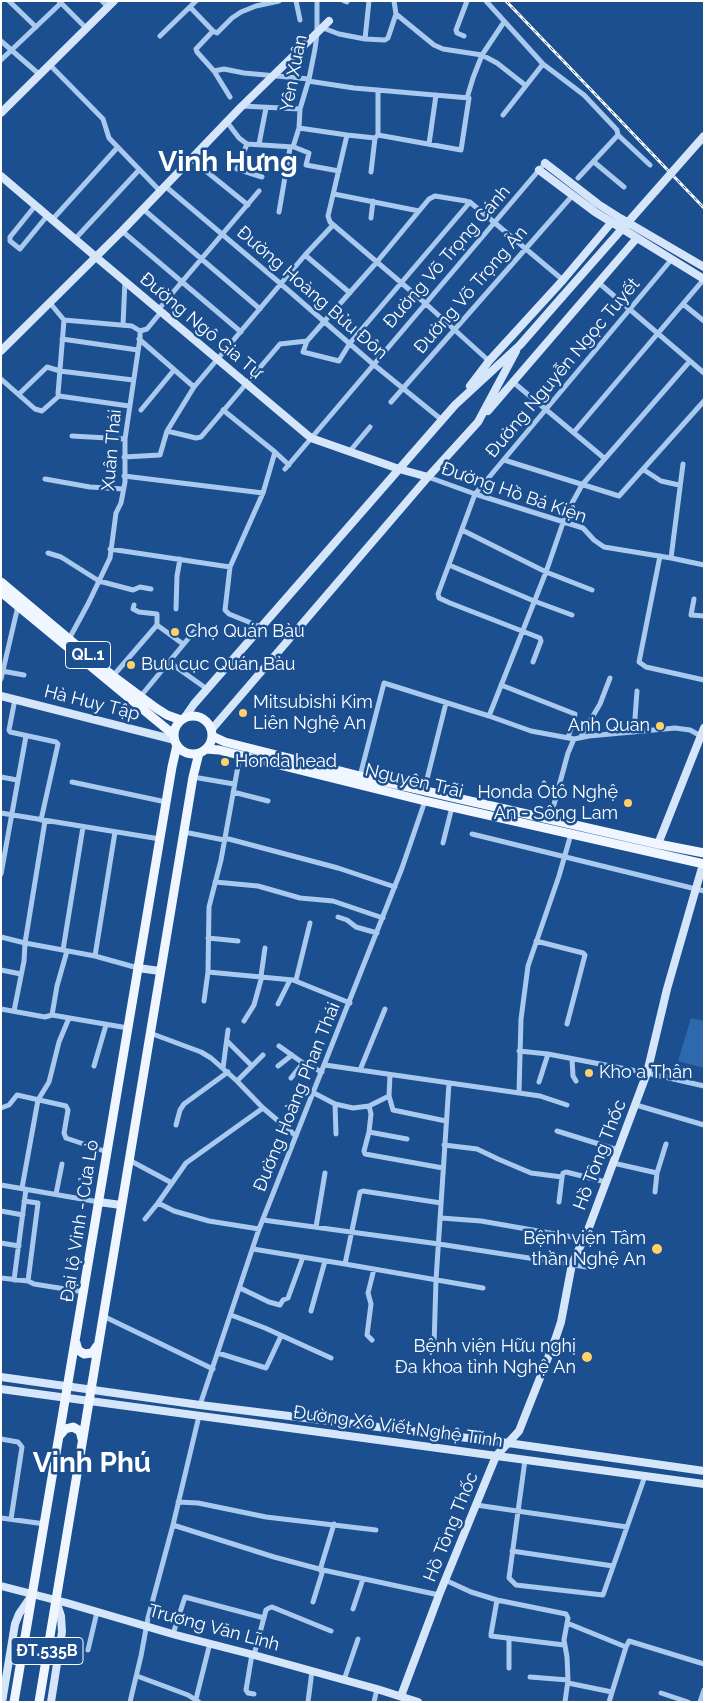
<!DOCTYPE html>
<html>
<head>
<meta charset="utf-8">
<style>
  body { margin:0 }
  #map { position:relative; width:705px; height:1703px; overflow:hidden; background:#1b4f8f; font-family:Raleway,sans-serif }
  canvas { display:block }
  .frame { position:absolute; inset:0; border:2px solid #fff; pointer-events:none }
</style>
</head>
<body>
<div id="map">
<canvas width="705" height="1703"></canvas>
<div class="frame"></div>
</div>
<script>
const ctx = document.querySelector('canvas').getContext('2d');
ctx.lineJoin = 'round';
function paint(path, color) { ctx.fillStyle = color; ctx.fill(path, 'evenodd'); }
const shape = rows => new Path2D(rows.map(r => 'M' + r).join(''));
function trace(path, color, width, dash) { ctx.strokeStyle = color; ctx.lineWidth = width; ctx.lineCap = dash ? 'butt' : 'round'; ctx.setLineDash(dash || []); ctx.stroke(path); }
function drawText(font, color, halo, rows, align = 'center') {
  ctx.font = font + ' Raleway,sans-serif'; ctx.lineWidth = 5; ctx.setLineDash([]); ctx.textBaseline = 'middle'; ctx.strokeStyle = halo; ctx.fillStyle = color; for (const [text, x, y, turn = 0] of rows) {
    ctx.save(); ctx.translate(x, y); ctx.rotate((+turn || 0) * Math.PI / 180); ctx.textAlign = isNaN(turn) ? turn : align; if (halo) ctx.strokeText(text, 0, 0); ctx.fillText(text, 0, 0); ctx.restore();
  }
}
paint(shape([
  [691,1018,704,1021,704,1068,678,1061]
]), '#2e69ad');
trace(shape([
  [9,1,36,27],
  [59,1,86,28],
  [102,1,108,7],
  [296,1,300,20],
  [317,1,317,34,315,49,309,79,300,109,299,128,347,135,328,216,330,222,425,303,489,361],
  [344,1,347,2],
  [394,1,396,14,434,45,443,49,482,55,497,63,525,85],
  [486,1,543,64,584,95,617,130,618,135,578,178],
  [190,7,213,31],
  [323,28,339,34,365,39,385,40,388,38,396,14],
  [160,36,196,1],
  [464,36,457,33,456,30,467,1],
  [365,39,369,1],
  [1,41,40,75],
  [1,60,61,3],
  [50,65,103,119,109,138,160,191],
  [214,71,224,69,244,73,309,79],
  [308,81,354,88,469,98,461,150,378,135,375,138,347,135],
  [230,97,214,71,197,52,196,49,213,31,217,33,232,18,241,12,256,6,279,1],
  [467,98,473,78,482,55,504,22],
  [242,106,300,109],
  [503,115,543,64],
  [227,122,239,138,247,144],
  [378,135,378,90],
  [618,135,650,165],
  [259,144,266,108],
  [429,144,436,95],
  [294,147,309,153,306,165,339,171],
  [191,159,248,205],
  [594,162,624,187],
  [371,172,375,138],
  [262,177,237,169,247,144,293,147,299,128],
  [165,186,281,284,373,364,442,420],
  [334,194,419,211],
  [470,202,350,343,339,361,303,352,307,341,376,263,429,199,435,196,466,201,469,202,470,202,471,203,563,280],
  [35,206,10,237,10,241,20,249,47,216],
  [143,209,260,309],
  [279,212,290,148],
  [371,218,373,201],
  [52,220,117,148],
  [122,231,241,332],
  [75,239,139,170],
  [305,255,350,293],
  [599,283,704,373],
  [50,303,64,320,58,394,59,396,129,406],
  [683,304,704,321],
  [158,310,259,191],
  [64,320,132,326,140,331,140,338,125,439,125,482,121,503,116,513,110,558,88,604,69,639],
  [123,325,125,281],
  [140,331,147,329,161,312],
  [62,339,138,350],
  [139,339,194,387],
  [1,379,35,409,42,411,59,396],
  [513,382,604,458],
  [19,394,47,367,60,371,133,380],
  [391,402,572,196],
  [141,410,174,370],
  [223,410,275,452,289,465],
  [167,431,196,438,201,437,280,344,307,341],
  [574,432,704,279],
  [72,436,125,439],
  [350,451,370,427],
  [124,457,160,455,167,431,194,387,305,255,333,225],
  [504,460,619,496,704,401],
  [285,469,545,163],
  [644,470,661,481,679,485],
  [124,476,263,493],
  [428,477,475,494,583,528,594,540,604,547,671,558,704,565],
  [45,479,90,487,123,489],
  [462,530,546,572,592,590],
  [110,549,230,567],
  [48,553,61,557,99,581,133,590,140,587,151,589],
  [660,556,639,662,646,667,704,680],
  [671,558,683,464],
  [449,565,534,601,572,615],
  [694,599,691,615,704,616],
  [134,605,133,609,139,612,157,614,157,625],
  [176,609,177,576,180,559],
  [261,627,229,614,225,610,230,567,263,493,275,452],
  [169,662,207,689],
  [533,662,541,641,540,638,450,603,439,598,438,594,475,494,671,260],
  [2,671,24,675],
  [113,676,157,625,183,644],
  [1,679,18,606],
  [501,685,575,714,568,738],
  [140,697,197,628],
  [15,699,9,730,10,732,56,742,58,744,41,820],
  [489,716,546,572,566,514,582,485,690,361],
  [634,732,637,691],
  [580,738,600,704,610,678],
  [360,776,384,683,489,716,531,731,574,739,589,736,675,728,690,730,701,736],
  [1,777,17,780],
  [193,777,234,784],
  [72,782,166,802],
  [424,791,446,703],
  [233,792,268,801],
  [1,813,160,839],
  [550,819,568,753,574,739],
  [184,832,224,840],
  [472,834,704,891],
  [225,838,338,868,395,887],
  [443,843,452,807],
  [1,874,26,736],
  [215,882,258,886,300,898,333,901,383,918],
  [338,917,347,920,356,927,377,933],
  [1,937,25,943,95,956,138,968],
  [208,938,238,941],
  [536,941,583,953,585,955,567,1024],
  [63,950,83,827],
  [95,956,115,832],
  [1,970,21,974],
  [208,972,293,980,350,1003],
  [261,976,265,948],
  [296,980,310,923],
  [204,1001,208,972,209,907,221,860,240,755],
  [278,1004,290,980],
  [1,1009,45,1017,52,1015,128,1028],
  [14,1011,24,961,25,943,45,821],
  [52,1015,57,986,67,951],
  [244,1021,254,1005,262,976],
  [150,1033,201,1052,211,1058,237,1081,263,1108,296,1136],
  [227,1041,252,1066],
  [279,1046,303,1063,322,1072],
  [519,1051,548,1054,647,1073,704,1086],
  [572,1059,573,1076,576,1081],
  [325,1065,540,1096,567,1105],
  [94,1066,106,1025],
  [278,1066,292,1055],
  [223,1068,228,1030],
  [360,1070,385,1009],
  [390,1075,389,1096,393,1110,446,1121],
  [291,1078,303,1063],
  [237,1081,263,1055],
  [539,1082,548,1054],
  [314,1093,335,1104,353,1108,369,1106,389,1096],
  [519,1093,521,1019,528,966,559,876,571,834],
  [335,1104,336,1134],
  [636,1105,704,1125],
  [369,1106,371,1114,369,1132,364,1151,365,1154,443,1168],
  [1,1108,9,1105,17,1095,66,1106,68,1110,64,1133,66,1138,107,1152],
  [176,1125,180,1110,184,1104,228,1072],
  [557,1131,618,1150],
  [369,1132,407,1139],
  [444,1145,477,1149,498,1159,531,1173,562,1177,563,1173,566,1172,606,1182],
  [129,1160,172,1183],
  [613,1163,657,1173],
  [1,1185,99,1202],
  [22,1188,38,1100,49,1082,59,1042,69,1018],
  [655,1192,657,1173,666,1144],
  [56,1194,62,1164],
  [24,1201,38,1203,28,1281],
  [559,1202,562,1177],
  [1,1211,23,1215],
  [441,1218,481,1221,584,1239],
  [145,1219,158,1203],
  [263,1220,439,1244,593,1268],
  [316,1227,325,1173],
  [259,1229,209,1221,174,1211,158,1203,186,1163,263,1108],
  [1,1243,19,1246],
  [253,1249,345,1264,483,1288],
  [345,1264,360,1192,363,1191,441,1203],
  [1,1278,28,1281,34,1284,84,1292],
  [14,1280,26,1189],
  [240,1288,269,1302,280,1305,283,1300,288,1298,303,1257],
  [311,1311,325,1261],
  [231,1315,265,1328,331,1358],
  [103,1316,213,1369],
  [372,1340,367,1335,371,1304,368,1293,374,1269],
  [434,1346,436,1280,449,1083],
  [218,1353,266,1368,281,1336],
  [200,1405,259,1229,402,868,425,801],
  [1,1439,18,1442,22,1447,11,1519],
  [525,1460,509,1578,516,1585,603,1595,645,1476],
  [178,1502,198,1503,266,1517,376,1530],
  [476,1505,627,1527],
  [1,1518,45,1524],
  [173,1525,274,1557,323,1570,439,1595],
  [512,1551,613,1566],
  [320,1570,334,1524],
  [445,1580,471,1592,497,1600,566,1614,568,1618,564,1640,567,1657,568,1680,565,1702],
  [497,1600,491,1634,491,1636,564,1645],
  [313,1602,323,1570],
  [353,1609,363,1579],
  [567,1623,626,1647],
  [173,1634,185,1597,264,1618],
  [88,1650,97,1612],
  [252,1654,246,1690,248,1693,254,1694],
  [254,1655,266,1610,269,1608,272,1607,331,1631],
  [509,1668,509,1638],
  [137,1676,188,1695,199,1702],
  [530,1677,568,1680],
  [344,1680,358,1639],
  [568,1683,612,1692],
  [661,1693,688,1702],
  [196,1699,210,1643],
  [130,1702,141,1656,148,1618,173,1525,199,1416],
  [308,1702,312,1671],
  [374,1702,377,1689],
  [609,1702,626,1647,629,1641,704,1664],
  [700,1702,704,1690]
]), '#a9c9ee', 5);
trace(shape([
  [1,113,114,1],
  [545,163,598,204,620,218,704,267],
  [539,170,595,212,704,279],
  [1,176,96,257,311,438,399,469,428,477],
  [1,351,122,231,240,108,329,21],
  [470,386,489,361,563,280,611,223],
  [488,411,636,239],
  [1,696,175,740],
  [185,717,194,704,455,405,520,345,562,297],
  [212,729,428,477,478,422,516,351],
  [658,844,704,728],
  [138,968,160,971],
  [99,1202,121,1205],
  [1,1377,200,1405,508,1443,704,1471],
  [1,1389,704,1484],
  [1,1586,67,1603,176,1635,254,1655,377,1689,418,1702],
  [401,1696,439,1595,496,1456,519,1431,555,1340,561,1322,572,1264,588,1230,647,1073,667,989,703,864],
  [2,1702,15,1624,19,1614,32,1595],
  [51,1702,62,1632,61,1616,56,1601]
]), '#d6e6fa', 8);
trace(shape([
  [1,582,113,676,156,708,167,715,181,720],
  [1,592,174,735],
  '174 735a19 19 0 1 1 38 0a19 19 0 1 1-38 0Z',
  [212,736,225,742,360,776,658,844,704,853],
  [206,749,219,750,425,801,704,864],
  [76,1343,78,1350,84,1354,92,1353,97,1346],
  [60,1435,65,1429,73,1427,80,1431,82,1439],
  [14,1702,172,767,177,745],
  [39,1702,193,777,199,753]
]), '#f0f6ff', 9);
const rail = shape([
  [506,1,704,208]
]);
trace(rail, '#fff', 3);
trace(rail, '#1b4f8f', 1, [4]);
trace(shape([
  [562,297,704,136]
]), '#d6e6fa', 8);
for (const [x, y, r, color] of [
  [175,632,5,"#ffd166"],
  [131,665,5,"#ffd166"],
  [243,713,5,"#ffd166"],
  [660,726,5,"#ffd166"],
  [225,762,5,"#ffd166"],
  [628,803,5,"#ffd166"],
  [589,1073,5,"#ffd166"],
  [657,1249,6,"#ffd166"],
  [587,1357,6,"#ffd166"]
]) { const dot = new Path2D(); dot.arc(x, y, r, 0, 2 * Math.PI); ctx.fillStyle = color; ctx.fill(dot); trace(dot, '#1b4f8f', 2); }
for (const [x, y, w] of [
  [88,655,45],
  [47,1651,72]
]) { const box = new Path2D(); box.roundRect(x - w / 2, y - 13.5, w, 27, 4); ctx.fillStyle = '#1b4f8f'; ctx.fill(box); trace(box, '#fff', 1); }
drawText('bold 16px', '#fff', null, [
  ["QL.1",88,655],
  ["ĐT.535B",47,1651]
]);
drawText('18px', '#fff', '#1b4f8f', [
  ["Yên Xuân",294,73,-79],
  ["Đường Võ Trọng Cánh",447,257,-49],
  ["Đường Võ Trọng Ân",471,290,-49],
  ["Đường Hoàng Bửu Đôn",312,293,41],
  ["Đường Ngô Gia Tự",201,326,40],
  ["Đường Nguyễn Ngọc Tuyết",563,368,-50],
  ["Xuân Thái",112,450,-85],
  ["Đường Hồ Bá Kiện",514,493,19],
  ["Hà Huy Tập",92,703,14],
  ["Nguyên Trãi",414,781,13],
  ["Đường Hoàng Phan Thái",297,1097,-68],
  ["Hồ Tông Thốc",600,1155,-69],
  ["Đại lộ Vinh - Cửa Lò",80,1221,-81],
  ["Đường Xô Viết Nghệ Tĩnh",398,1427,8],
  ["Hồ Tông Thốc",451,1527,-68],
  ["Trương Văn Lĩnh",214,1628,15]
]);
drawText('18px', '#fff', '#1b4f8f', [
  ["Chợ Quán Bàu",185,632],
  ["Bưu cục Quán Bàu",141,665],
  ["Mitsubishi Kim",253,703],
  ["Liên Nghệ An",253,724],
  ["Anh Quan",650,726,"right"],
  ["Honda head",235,762],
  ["Honda Ôtô Nghệ",618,793,"right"],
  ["An - Sông Lam",618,814,"right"],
  ["Kho a Thân",599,1073],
  ["Bệnh viện Tâm",646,1239,"right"],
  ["thần Nghệ An",646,1260,"right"],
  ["Bệnh viện Hữu nghị",576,1347,"right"],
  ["Đa khoa tỉnh Nghệ An",576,1368,"right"]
], 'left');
drawText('bold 28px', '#fff', '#1b4f8f', [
  ["Vinh Hưng",228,163],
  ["Vinh Phú",92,1464]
]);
</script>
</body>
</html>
